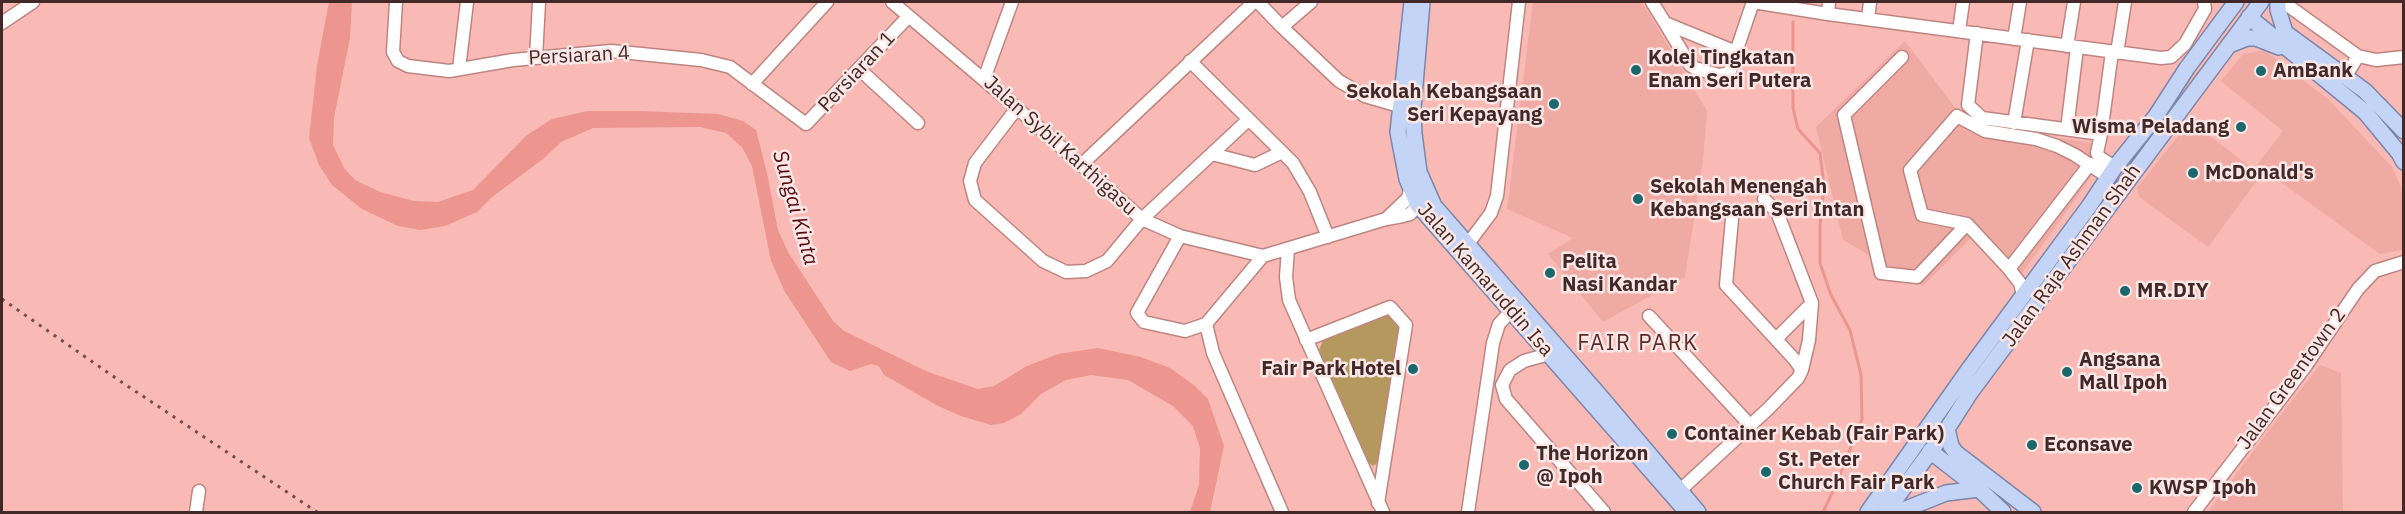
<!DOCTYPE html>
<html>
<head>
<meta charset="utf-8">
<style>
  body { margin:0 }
  #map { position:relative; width:2405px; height:514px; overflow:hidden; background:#f9b9b4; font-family:"IBM Plex Sans",sans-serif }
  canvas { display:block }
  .frame { position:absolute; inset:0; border:3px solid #422927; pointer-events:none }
</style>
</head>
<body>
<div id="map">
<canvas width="2405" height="514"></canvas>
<div class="frame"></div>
</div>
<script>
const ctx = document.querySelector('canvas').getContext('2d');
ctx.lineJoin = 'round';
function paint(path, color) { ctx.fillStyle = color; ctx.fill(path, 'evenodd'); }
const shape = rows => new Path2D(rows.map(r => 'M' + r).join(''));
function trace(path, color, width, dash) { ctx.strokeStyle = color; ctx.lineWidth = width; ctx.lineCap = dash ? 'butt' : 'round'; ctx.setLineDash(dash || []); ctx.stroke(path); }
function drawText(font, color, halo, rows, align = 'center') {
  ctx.font = font + ' "IBM Plex Sans",sans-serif'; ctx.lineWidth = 5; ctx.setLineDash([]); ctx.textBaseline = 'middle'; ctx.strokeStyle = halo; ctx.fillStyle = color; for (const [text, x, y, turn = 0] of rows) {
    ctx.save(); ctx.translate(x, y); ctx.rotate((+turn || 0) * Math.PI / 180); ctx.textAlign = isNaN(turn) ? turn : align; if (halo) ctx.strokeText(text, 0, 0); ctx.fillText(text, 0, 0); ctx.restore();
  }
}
paint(shape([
  [1533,2,1642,2,1707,111,1703,160,1685,277,1603,322,1548,254,1573,238,1507,209],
  [1905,41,1959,113,1987,129,2088,142,2108,153,2016,282,1972,237,1923,286,1843,240,1816,127],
  [2264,50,2329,100,2392,167,2403,191,2403,250,2380,254,2257,165,2283,131,2221,81,2243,54],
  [2190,121,2261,175,2208,247,2139,197,2137,188],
  [2320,365,2341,373,2343,512,2208,512,2269,430]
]), '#f0aaa4');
paint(shape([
  [1389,315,1399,327,1380,461,1373,466,1368,462,1319,350,1324,338]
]), '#b5985e');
paint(shape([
  [329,2,352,2,350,38,334,118,333,145,344,168,355,180,380,192,414,201,438,202,473,190,527,135,552,119,588,111,638,111,718,114,743,121,756,130,767,173,778,230,788,252,833,321,844,331,928,372,978,389,994,386,1027,366,1058,354,1098,348,1141,357,1170,368,1195,386,1208,399,1224,446,1210,512,1190,512,1199,485,1200,448,1193,426,1173,406,1128,380,1091,375,1066,380,1041,394,1021,414,1004,423,991,425,961,416,938,406,884,375,879,366,871,364,850,371,831,362,785,292,771,261,752,166,742,147,726,133,700,127,593,128,561,142,543,159,492,197,477,212,445,226,420,230,398,226,362,209,332,185,319,165,309,138,317,66]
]), '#ed958f');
trace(shape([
  [1793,22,1793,108,1798,129,1820,153,1824,186,1820,225,1820,263,1831,295,1850,330,1861,375,1862,419,1835,487,1823,512]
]), '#ed958f', 3);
const minor = shape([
  [396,2,393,52,398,61,408,66,449,71,513,60,611,51,701,60,730,67,806,124,908,17],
  [892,2,1017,108,1142,219,1180,236,1263,256,1386,219,1403,216,1410,214,1418,205],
  [1258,2,1282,27,1339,81,1365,96,1399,106],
  [1652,2,1665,23,1736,52,1753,2],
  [1753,2,1828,14],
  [1829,2,1828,14,2161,58,2171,57,2185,44,2205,9,2204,2],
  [2283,2,2358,56,2376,60,2404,57],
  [1868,19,1870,2],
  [2,23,33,2],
  [1665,23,1690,65,1695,68,1718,75,1726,74,1730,71,1736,52],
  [1282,27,1311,2],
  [1959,31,1963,2],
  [1977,33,1968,105,1982,118,2101,134,2112,52],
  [2014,39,2020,2],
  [2067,46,2074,2],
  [2117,53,2125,2],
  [1902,57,1844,115,1881,273,1917,277,1967,224],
  [536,58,539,2],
  [1190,61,1293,163,1310,192,1328,237],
  [459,69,467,2],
  [859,69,918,123],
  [2346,76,2358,56],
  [984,79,1012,2],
  [752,84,827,2],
  [1017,108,975,163,970,181,975,200,1043,261,1066,272,1086,271,1107,261,1142,219,1248,120],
  [2014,123,2028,40],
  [2067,129,2077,48],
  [2101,134,2097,153,2099,157,2115,167],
  [1212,154,1255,165,1282,152],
  [1081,165,1254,2],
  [1764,199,1777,212,1812,303,1809,340,1802,370],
  [1387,218,1408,198,1410,190],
  [1180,236,1137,313,1144,322,1185,331,1206,324,1263,256],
  [1467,245,1491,213,1497,196,1519,2],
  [1288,249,1286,277,1289,300,1383,512],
  [2009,269,2090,164],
  [2023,295,2020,283,2009,269,1967,224,1922,215,1910,170,1957,116,1985,131,2036,139,2057,146,2075,155,2108,177],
  [1649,316,1749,424],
  [1206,324,1213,353,1282,512],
  [1776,339,1812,303],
  [1306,340,1390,307,1406,325,1378,503],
  [1549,354,1524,361,1510,370,1502,385,1506,399,1604,512],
  [1675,495,1768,409,1798,378,1802,370,1795,360,1726,285,1732,219],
  [196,512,199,491],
  [1468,512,1493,343,1499,324,1511,311],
  [2194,512,2305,367,2358,289,2375,271,2404,262]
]);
const major = shape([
  [1412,2,1398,132,1407,179,1418,205,1687,512],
  [1422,2,1413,108,1414,134,1419,172,1434,206,1600,396,1698,512],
  [2278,2,2278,10,2285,32],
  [2249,17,2365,112,2399,153,2404,162],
  [2283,31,2365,91,2404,131],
  [2229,45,2247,38,2256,38,2279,47],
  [1947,429,1951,446,1956,453,2033,512],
  [1930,451,1979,489,2003,512],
  [1868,512,1969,369,2090,205,2115,167,2156,116,2187,68,2236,2],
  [1886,512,1947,429,1970,393,2261,2],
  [1898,512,1946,493,1979,489]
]);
trace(minor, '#c08480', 15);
trace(major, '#7c86ab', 18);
trace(minor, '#fff', 12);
trace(major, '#c4d4f7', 15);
trace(shape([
  [2,299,120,381,317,512]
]), '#724f4c', 3, [3, 6]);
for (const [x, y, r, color] of [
  [1636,70,6,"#1b676e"],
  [2261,71,6,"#1b676e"],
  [1554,104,6,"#1b676e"],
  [2241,127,6,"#1b676e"],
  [2193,173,6,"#1b676e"],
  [1638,199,6,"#1b676e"],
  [1550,273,6,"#1b676e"],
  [2125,291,6,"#1b676e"],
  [1413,369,6,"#1b676e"],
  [2067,372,6,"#1b676e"],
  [1672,434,6,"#1b676e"],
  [2032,445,6,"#1b676e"],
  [1524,465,6,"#1b676e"],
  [1766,472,6,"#1b676e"],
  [2137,488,6,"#1b676e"]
]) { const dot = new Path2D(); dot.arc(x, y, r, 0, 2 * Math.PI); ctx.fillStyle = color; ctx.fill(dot); trace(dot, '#fbe7e5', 2); }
drawText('20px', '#422927', '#fbe7e5', [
  ["Persiaran 4",579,56,-3],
  ["Persiaran 1",857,72,-47],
  ["Jalan Sybil Karthigasu",1060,146,42],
  ["Jalan Raja Ashman Shah",2072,256,-54],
  ["Jalan Kamaruddin Isa",1485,280,49],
  ["Jalan Greentown 2",2292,379,-54]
]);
drawText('bold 20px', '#422927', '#fbe7e5', [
  ["Kolej Tingkatan",1648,58],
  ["Enam Seri Putera",1648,81],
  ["AmBank",2273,71],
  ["Sekolah Kebangsaan",1542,92,"right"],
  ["Seri Kepayang",1542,115,"right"],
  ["Wisma Peladang",2229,127,"right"],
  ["McDonald's",2205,173],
  ["Sekolah Menengah",1650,187],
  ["Kebangsaan Seri Intan",1650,210],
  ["Pelita",1562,262],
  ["Nasi Kandar",1562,285],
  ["MR.DIY",2137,291],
  ["Angsana",2079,360],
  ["Mall Ipoh",2079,383],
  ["Fair Park Hotel",1401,369,"right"],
  ["Container Kebab (Fair Park)",1684,434],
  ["Econsave",2044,445],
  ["The Horizon",1536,454],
  ["@ Ipoh",1536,477],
  ["St. Peter",1778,460],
  ["Church Fair Park",1778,483],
  ["KWSP Ipoh",2149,488]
], 'left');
drawText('italic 21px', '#58080f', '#fbe7e5', [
  ["Sungai Kinta",795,208,74]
]);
ctx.letterSpacing = '1.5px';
drawText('22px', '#5c2a28', '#fbe7e5', [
  ["FAIR PARK",1638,344]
]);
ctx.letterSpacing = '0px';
</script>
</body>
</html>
